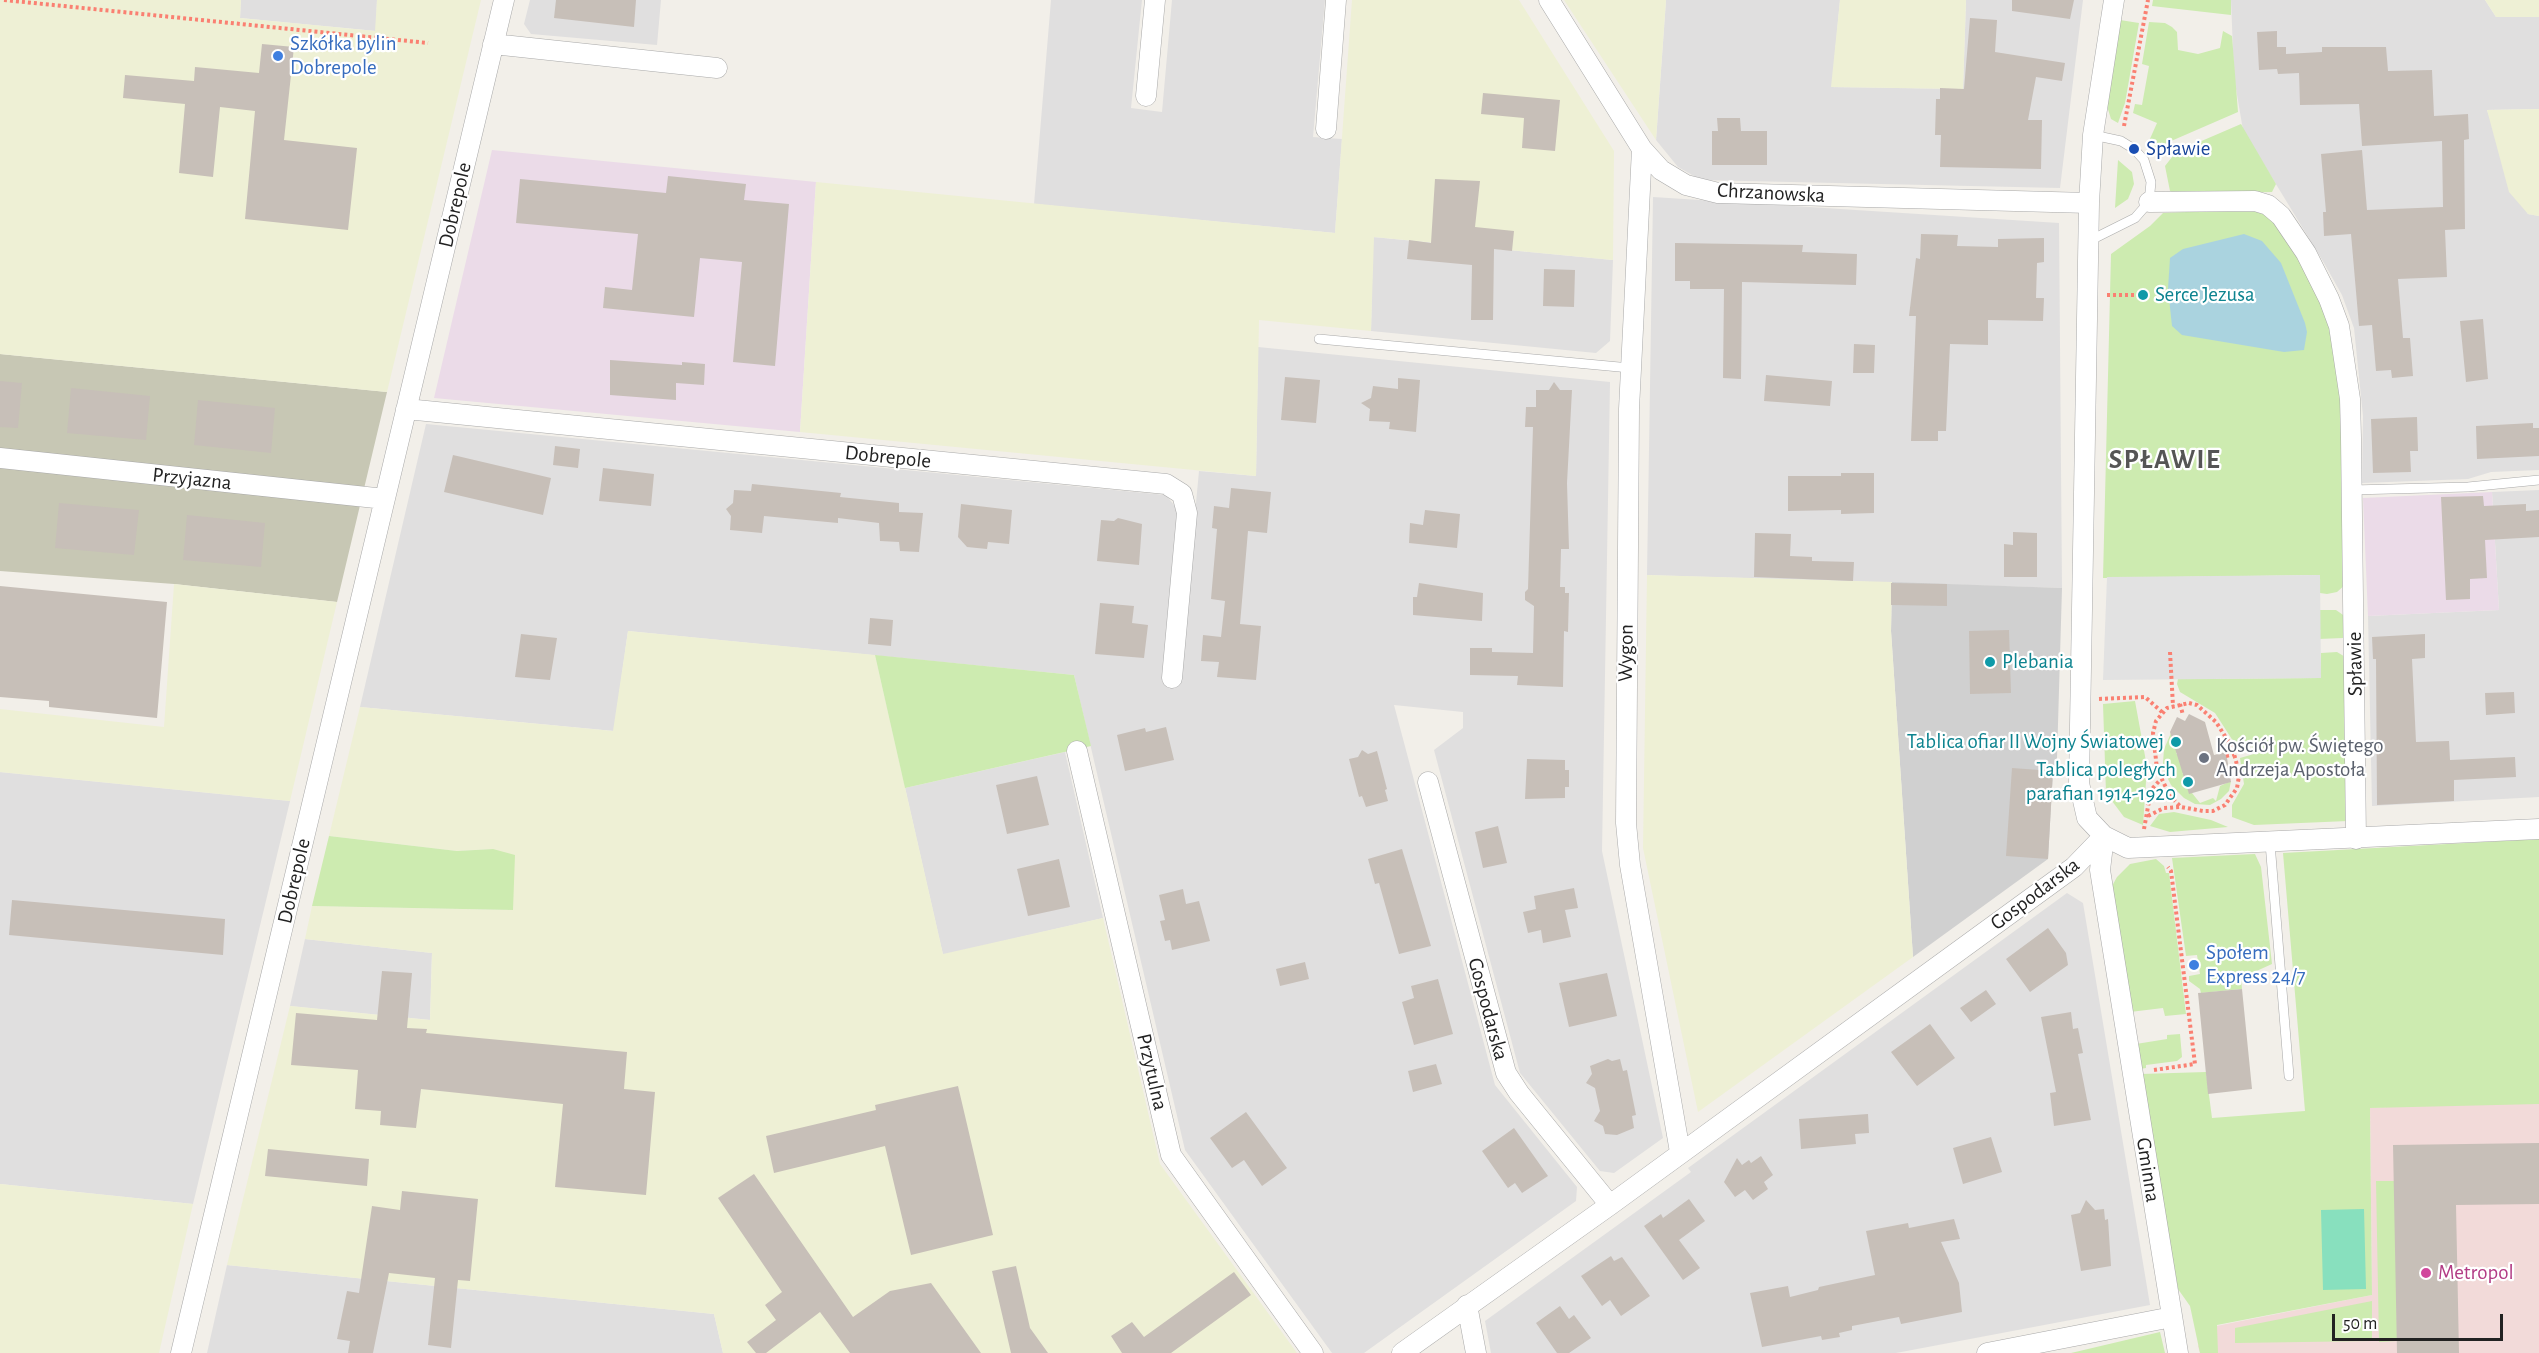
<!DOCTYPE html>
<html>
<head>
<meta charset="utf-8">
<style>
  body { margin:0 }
  #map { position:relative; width:2539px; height:1353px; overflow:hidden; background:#f2efe9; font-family:"Alegreya Sans",sans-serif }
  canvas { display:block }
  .scale { position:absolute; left:2332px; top:1314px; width:171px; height:27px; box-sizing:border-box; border:3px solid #222; border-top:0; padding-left:8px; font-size:18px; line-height:21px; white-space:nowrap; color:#222; -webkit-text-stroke:4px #fff; paint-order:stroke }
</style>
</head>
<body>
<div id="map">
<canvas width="2539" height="1353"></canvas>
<div class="scale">50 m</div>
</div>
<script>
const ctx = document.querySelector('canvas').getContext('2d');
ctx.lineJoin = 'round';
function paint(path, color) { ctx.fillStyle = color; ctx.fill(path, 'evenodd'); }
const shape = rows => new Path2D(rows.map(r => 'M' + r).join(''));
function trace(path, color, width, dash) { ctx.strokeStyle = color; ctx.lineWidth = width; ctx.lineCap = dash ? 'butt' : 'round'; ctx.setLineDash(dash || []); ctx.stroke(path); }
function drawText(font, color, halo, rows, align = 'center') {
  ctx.font = font + ' "Alegreya Sans",sans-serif'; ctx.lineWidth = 4.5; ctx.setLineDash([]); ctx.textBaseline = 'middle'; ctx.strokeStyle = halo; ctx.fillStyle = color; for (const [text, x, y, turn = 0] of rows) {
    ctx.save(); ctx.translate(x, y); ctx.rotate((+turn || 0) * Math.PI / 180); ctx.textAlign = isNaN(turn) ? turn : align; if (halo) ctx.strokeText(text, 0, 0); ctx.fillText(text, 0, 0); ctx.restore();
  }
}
paint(shape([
  [241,0,377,0,376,31,240,18],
  [530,0,661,0,657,45,531,34,524,24],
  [1051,0,1142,0,1131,108,1162,112,1172,0,1325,0,1313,137,1342,139,1335,233,1034,204],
  [1666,0,1840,0,1832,87,1963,89,1966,0,2083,0,2060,188,1701,180,1678,167,1656,140],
  [2231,0,2485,0,2496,17,2539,17,2539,109,2487,110,2528,214,2539,216,2539,470,2491,472,2468,479,2362,483,2363,416,2354,328,2342,295,2324,263,2243,130,2234,77],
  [1653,197,2059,223,2062,588,1647,575],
  [1373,237,1613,260,1610,341,1596,353,1371,331],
  [1258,347,1610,382,1602,851,1663,1138,1614,1173,1600,1171,1520,1073,1434,750,1463,728,1463,712,1394,705,1495,1085,1577,1187,1576,1201,1364,1353,1332,1353,1185,1150,1074,675,628,631,614,731,360,707,426,424,1166,495,1178,510,1162,682,1179,685,1199,471,1256,476],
  [2539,490,2539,797,2372,806,2368,616,2499,610,2492,492],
  [1065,752,1103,918,943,955,905,788],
  [0,772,290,801,193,1204,0,1184],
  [2067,893,2083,903,2150,1305,1896,1353,1491,1353,1485,1321,1691,1172,1688,1168],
  [305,939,432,953,430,1020,290,1006],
  [227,1265,714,1314,723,1353,207,1353]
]), '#e0dfdf');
paint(shape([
  [2539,1098,2539,1353,2200,1353,2198,1346,2211,1327,2372,1295,2370,1108]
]), '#f2dad9');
paint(shape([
  [492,150,816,182,800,432,434,398],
  [2492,492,2499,610,2368,616,2363,498]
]), '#ebdbe8');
paint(shape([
  [1892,582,2062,588,2057,758,2053,771,2048,859,1913,957,1891,631]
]), '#d0d0d0');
paint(shape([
  [0,354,387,392,337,602,174,584,0,571]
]), '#c7c7b4');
paint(shape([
  [0,0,241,0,240,18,375,31,377,0,481,0,387,392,0,354],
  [1352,0,1519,0,1614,151,1613,260,1374,237,1371,331,1259,320,1256,476,800,432,816,182,1335,233],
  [1564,0,1666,0,1656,140],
  [1840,0,1966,0,1963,89,1831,87],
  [2485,0,2539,0,2539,17,2496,17],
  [2539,109,2539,216,2528,214,2509,192,2487,110],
  [1647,575,1892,582,1891,631,1913,957,1698,1112,1643,848],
  [174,584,337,602,290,801,0,772,0,709,164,727],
  [628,631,875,655,943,954,1103,918,1160,1164,1297,1353,723,1353,714,1314,227,1265,290,1006,430,1020,432,953,305,939,312,906,513,910,493,849,457,851,329,836,360,707,613,731],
  [0,1184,193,1204,159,1353,0,1353]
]), '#eef0d5');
paint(shape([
  [2153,0,2231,0,2231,15,2152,6],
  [2120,20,2139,23,2125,103,2118,123,2111,119,2107,106],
  [2149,22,2165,23,2172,27,2177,32,2178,50,2198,54,2220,48,2223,31,2232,36,2238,112,2155,148,2149,141,2157,123,2133,113,2135,104,2142,105,2149,66,2142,64],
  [2241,124,2276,184,2272,192,2175,194,2170,191,2165,166,2176,152],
  [2118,160,2132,172,2134,184,2128,199,2115,208],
  [2255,209,2272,217,2299,255,2325,307,2340,370,2346,584,2337,592,2327,594,2320,593,2319,575,2103,578,2111,254,2150,226,2163,213],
  [2320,610,2336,610,2346,617,2347,634,2343,638,2245,642,2320,629],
  [2337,652,2347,658,2348,821,2254,825,2232,817,2232,805,2244,784,2240,758,2254,754,2250,740,2235,744,2215,713,2180,692,2177,684,2178,679,2320,678,2321,653],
  [875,655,1074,675,1091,746,905,788],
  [2135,701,2147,767,2143,825,2124,817,2106,793,2103,704],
  [2171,733,2179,751,2176,754,2179,754,2185,771,2182,774,2185,773,2192,793,2200,803,2213,798,2216,801,2220,786,2231,781,2229,791,2221,799,2210,805,2195,804,2184,798,2171,785,2163,769,2172,771,2170,762,2163,766,2163,763,2164,749],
  [2174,812,2211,820,2228,827,2170,832,2150,826,2159,814],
  [329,836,457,851,493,849,515,855,513,910,312,906],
  [2539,839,2539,1104,2370,1108,2372,1295,2217,1325,2218,1353,2200,1353,2190,1306,2178,1289,2141,1074,2206,1072,2212,1118,2305,1111,2283,853],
  [2255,854,2261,867,2272,964,2241,978,2242,989,2201,993,2200,989,2189,981,2189,976,2200,974,2197,955,2186,956,2172,858],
  [2156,859,2164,866,2166,873,2169,873,2186,1014,2165,1016,2163,1008,2130,1012,2112,886,2117,877,2130,864],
  [2180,1034,2182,1057,2177,1061,2146,1065,2146,1068,2140,1069,2136,1044,2167,1039,2167,1035],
  [2376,1181,2396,1181,2397,1341,2379,1342],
  [2372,1301,2372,1341,2235,1343,2235,1328],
  [2160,1332,2165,1353,2071,1353]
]), '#cdebb0');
paint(shape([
  [2364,1209,2366,1289,2323,1290,2321,1210]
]), '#88e0be');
paint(shape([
  [2320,575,2321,678,2103,680,2107,577]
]), '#e2e2e2');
paint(shape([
  [2244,234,2262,241,2281,263,2305,323,2307,332,2304,350,2284,352,2182,335,2172,326,2168,289,2170,258,2183,249]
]), '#aad3df');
paint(shape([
  [556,0,636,0,634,27,554,18],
  [2012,0,2074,0,2070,19,2012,11],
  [1970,18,1997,20,1995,52,2065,63,2062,81,2036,77,2028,120,2042,120,2041,169,1940,167,1941,135,1935,135,1936,99,1940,99,1940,88,1964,89],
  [2277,31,2277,47,2286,47,2286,54,2322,52,2322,47,2386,47,2388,71,2432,70,2434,116,2468,114,2469,139,2464,140,2465,229,2445,230,2447,277,2398,279,2403,338,2410,338,2413,376,2392,378,2391,370,2376,371,2372,325,2359,326,2351,234,2324,236,2323,212,2326,212,2321,154,2362,150,2367,210,2443,207,2442,141,2362,146,2359,104,2300,105,2299,73,2278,74,2277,69,2259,70,2257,32],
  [262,44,294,47,284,140,357,148,348,230,245,219,255,111,220,107,213,177,179,173,185,104,123,98,125,75,194,81,195,67,259,73],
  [1483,93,1560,100,1555,151,1522,148,1524,118,1481,114],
  [1717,118,1740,118,1741,131,1767,131,1767,165,1712,165,1712,131,1718,131],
  [668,176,746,184,744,200,789,204,775,366,733,362,742,262,700,258,694,317,603,308,605,287,632,290,638,234,516,223,520,179,666,193],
  [1435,179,1480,181,1475,227,1514,231,1512,251,1494,249,1493,320,1471,320,1472,265,1407,259,1409,240,1431,243],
  [1921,234,1958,235,1957,246,1998,247,1998,239,2044,238,2044,262,2037,263,2036,298,2044,298,2043,321,1988,320,1988,345,1950,344,1946,431,1938,431,1938,441,1911,441,1916,316,1909,316,1916,258,1920,259],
  [1675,243,1803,245,1802,252,1857,254,1856,285,1742,282,1741,379,1723,378,1724,289,1690,289,1690,281,1675,281],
  [1544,269,1575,270,1574,307,1543,306],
  [2483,319,2488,379,2466,382,2460,321],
  [1854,344,1875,345,1874,373,1853,373],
  [610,360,682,365,682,362,705,364,704,385,676,383,676,400,610,395],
  [1766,375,1832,381,1830,406,1764,401],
  [1285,377,1320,380,1316,423,1281,420],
  [1398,378,1420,380,1416,432,1389,429,1390,422,1369,421,1370,409,1361,403,1371,398,1373,386,1398,389],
  [0,381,22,383,18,428,0,427],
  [1554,382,1560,390,1572,390,1567,483,1569,549,1561,549,1560,587,1565,587,1565,593,1569,593,1568,632,1564,631,1563,687,1517,685,1518,676,1470,675,1470,648,1492,648,1492,652,1533,653,1534,606,1525,600,1525,592,1528,589,1533,427,1525,427,1526,407,1536,407,1536,390,1549,390],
  [71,388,150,396,146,440,67,433],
  [198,400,275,408,271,453,194,445],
  [2417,417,2418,451,2410,451,2411,472,2373,473,2371,419],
  [2533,423,2533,428,2539,428,2539,456,2477,459,2476,426],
  [555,446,580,449,578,468,553,465],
  [453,455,551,478,543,515,444,492],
  [603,468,654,474,651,506,599,501],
  [1841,473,1874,473,1874,513,1841,514,1841,510,1788,511,1788,476,1841,476],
  [752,484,841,493,840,497,899,503,899,512,923,513,919,552,900,551,899,542,880,541,879,523,838,518,838,523,764,516,762,533,730,530,731,516,726,509,733,503,734,490,751,491],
  [1231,488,1271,492,1267,533,1248,531,1240,624,1261,626,1256,680,1217,677,1219,662,1201,661,1203,635,1221,637,1225,601,1211,599,1217,529,1212,528,1214,506,1229,508],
  [2483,496,2484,506,2526,504,2526,511,2539,510,2539,537,2485,540,2487,578,2470,579,2470,599,2446,600,2441,497],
  [59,503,139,510,134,555,55,548],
  [961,504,1012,510,1009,544,988,542,987,549,967,547,958,537],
  [1425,510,1460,514,1457,548,1409,543,1410,523,1423,525],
  [187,515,265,523,261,567,183,560],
  [1118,518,1142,524,1139,565,1097,561,1101,520,1114,521],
  [2013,532,2037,533,2037,577,2004,577,2004,544,2013,545],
  [1755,533,1791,534,1790,556,1812,557,1812,561,1854,562,1853,581,1754,577],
  [1419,583,1483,593,1482,621,1413,615,1413,597,1417,597],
  [1891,583,1947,584,1947,606,1891,605],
  [0,586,167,602,157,718,49,707,49,701,0,697],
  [1100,603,1134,606,1132,623,1148,625,1144,658,1095,654],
  [870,618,893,620,891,646,868,644],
  [2009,630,2011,693,1970,694,1969,631],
  [521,634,557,638,550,680,515,677],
  [2425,634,2425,658,2412,659,2416,742,2449,741,2450,760,2515,757,2516,777,2454,780,2454,801,2377,805,2376,659,2373,659,2372,637],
  [2514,692,2515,713,2486,715,2485,693],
  [2189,714,2205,722,2214,755,2226,752,2231,782,2189,794,2170,732,2177,717,2185,721],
  [1166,727,1174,760,1125,771,1117,735,1145,728,1146,732],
  [1362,750,1368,754,1377,751,1387,789,1385,790,1388,801,1366,807,1362,796,1359,797,1349,759,1358,757],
  [1527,759,1565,760,1565,770,1569,770,1569,787,1565,787,1565,798,1525,799],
  [2012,768,2053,771,2048,859,2006,856],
  [1037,776,1049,825,1007,834,996,785],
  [1498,826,1507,863,1483,868,1475,832],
  [1402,849,1431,946,1399,954,1379,883,1375,884,1368,859],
  [1059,859,1070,907,1028,916,1017,869],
  [1574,888,1578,908,1565,910,1571,937,1543,943,1541,930,1528,933,1523,912,1536,909,1534,896],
  [1183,889,1186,904,1199,901,1210,941,1172,950,1170,940,1165,941,1160,921,1165,920,1159,895],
  [12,900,225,919,223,955,9,935],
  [2048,928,2066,953,2068,965,2030,992,2006,959],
  [1305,962,1309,979,1280,986,1276,969],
  [382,971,412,973,407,1028,427,1029,426,1033,627,1052,624,1089,655,1092,646,1195,555,1187,563,1104,421,1089,416,1128,380,1125,381,1111,355,1109,358,1070,291,1065,296,1013,377,1020],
  [1607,973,1617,1016,1569,1027,1559,983],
  [1438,979,1453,1034,1414,1045,1402,1002,1414,998,1411,986],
  [2242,989,2252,1089,2208,1094,2198,993],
  [1986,990,1996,1004,1971,1022,1960,1008],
  [2071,1012,2073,1029,2078,1028,2083,1053,2078,1054,2091,1120,2054,1126,2050,1093,2056,1092,2041,1017],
  [1930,1024,1955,1058,1917,1086,1891,1052],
  [1608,1059,1612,1061,1620,1059,1623,1071,1627,1070,1636,1115,1632,1116,1634,1128,1617,1135,1605,1134,1603,1126,1594,1121,1600,1111,1595,1088,1586,1083,1592,1074,1590,1066],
  [1436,1064,1442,1084,1413,1092,1408,1071],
  [958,1086,993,1235,911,1255,885,1146,774,1173,766,1136,876,1110,875,1105],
  [1246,1112,1287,1168,1262,1186,1244,1160,1232,1168,1210,1138],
  [1868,1114,1869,1133,1855,1134,1856,1144,1801,1149,1799,1119],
  [1514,1128,1548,1176,1522,1193,1515,1183,1508,1188,1482,1151],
  [1991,1137,2002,1172,1963,1184,1953,1148],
  [2539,1143,2539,1204,2456,1205,2459,1353,2397,1353,2393,1145],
  [268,1149,369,1159,367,1186,265,1176],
  [1761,1156,1773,1175,1764,1182,1768,1189,1753,1200,1745,1190,1735,1197,1724,1182,1737,1158,1742,1165,1749,1160,1751,1163],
  [754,1174,853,1317,890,1291,931,1283,981,1353,850,1353,820,1312,766,1353,756,1353,747,1342,776,1320,765,1305,782,1292,718,1198],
  [402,1191,478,1199,470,1281,458,1280,451,1348,428,1345,435,1278,389,1273,373,1353,348,1353,350,1341,337,1339,347,1291,359,1293,372,1206,400,1210],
  [1689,1199,1705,1221,1679,1240,1700,1268,1683,1280,1644,1226,1661,1214,1663,1218],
  [2086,1200,2095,1210,2104,1209,2105,1220,2108,1219,2111,1266,2081,1271,2071,1215,2080,1213],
  [1954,1219,1960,1239,1941,1242,1959,1283,1962,1312,1901,1324,1899,1317,1852,1326,1852,1330,1839,1333,1840,1337,1822,1340,1821,1336,1762,1347,1750,1293,1788,1286,1790,1297,1818,1290,1819,1287,1875,1275,1866,1231,1908,1223,1909,1228],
  [1611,1256,1614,1261,1622,1257,1650,1296,1621,1316,1610,1300,1602,1306,1581,1276],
  [1016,1266,1030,1328,1048,1353,1011,1353,992,1271],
  [1234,1272,1251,1295,1171,1353,1122,1353,1111,1336,1132,1322,1144,1337],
  [1560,1306,1569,1319,1574,1315,1591,1338,1569,1353,1557,1353,1536,1323]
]), '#c7bfb8');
const service = shape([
  [2089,241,2135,218,2149,202,2151,182,2144,160,2134,149,2121,141,2093,135],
  [1319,339,1630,368],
  [2352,490,2468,487,2539,480],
  [2270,843,2289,1076]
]);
const minor = shape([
  [1549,0,1642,149,1661,170,1686,185,1718,193,2089,203],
  [2114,0,2093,135,2089,203,2079,783,2087,818,2104,836,2128,848,2539,829],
  [493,44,717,68],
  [1146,96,1155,0],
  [1326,129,1336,0],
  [1642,149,1629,409,1626,823,1630,865,1680,1152],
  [2149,202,2255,201,2268,205,2281,216,2306,253,2329,299,2339,326,2350,399,2351,438,2356,839],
  [406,409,1166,484,1182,494,1187,513,1172,678],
  [0,458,385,499],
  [1077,751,1171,1155,1313,1353],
  [1428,782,1506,1073,1519,1093,1610,1205],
  [2104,836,2100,870,2178,1353],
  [1467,1305,1476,1353],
  [181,1353,504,0],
  [1402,1353,1610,1205,2074,867,2104,836],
  [1987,1353,2172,1317]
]);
trace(service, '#a9a9a9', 10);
trace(minor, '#a9a9a9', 21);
trace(shape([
  [4,0,428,43],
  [2124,126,2148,0],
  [2107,295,2138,295],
  [2170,652,2173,706],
  [2099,699,2145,697,2162,712],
  [2189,703,2197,705,2216,722,2232,747,2236,761,2239,776,2237,788,2225,805,2213,811,2203,811,2181,807,2170,796,2157,769,2153,733,2156,721,2167,708,2189,703],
  [2180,704,2183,715],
  [2226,756,2234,754],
  [2148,816,2164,808,2181,807],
  [2144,829,2151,790,2160,780],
  [2154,1070,2195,1064,2171,871,2168,867]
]), '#fa8072', 4, [3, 3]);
trace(service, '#fff', 9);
trace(minor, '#fff', 20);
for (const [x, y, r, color] of [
  [278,56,6,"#3f7fe0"],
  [2134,149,6,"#1a4fb4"],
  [2143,295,6,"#0f9aa8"],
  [1990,662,6,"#0f9aa8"],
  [2176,742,6,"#0f9aa8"],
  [2204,758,6,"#6b7280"],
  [2188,782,6,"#0f9aa8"],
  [2194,965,6,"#3f7fe0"],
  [2426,1273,6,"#d1479c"]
]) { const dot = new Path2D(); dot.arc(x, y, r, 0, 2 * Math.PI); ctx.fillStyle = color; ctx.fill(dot); trace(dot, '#fff', 2); }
drawText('21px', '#366cbe', '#fff', [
  ["Szkółka bylin",290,44],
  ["Dobrepole",290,68],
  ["Społem",2206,953],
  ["Express 24/7",2206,977]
], 'left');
drawText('21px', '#164399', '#fff', [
  ["Spławie",2146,149]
], 'left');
drawText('21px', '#222', '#fff', [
  ["Chrzanowska",1771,193,3],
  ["Dobrepole",455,205,-77],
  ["Dobrepole",888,457,6],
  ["Przyjazna",192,479,6],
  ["Wygon",1626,653,-89],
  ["Spławie",2355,664,-91],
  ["Dobrepole",294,881,-77],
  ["Gospodarska",2035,894,-37],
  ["Gospodarska",1488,1009,75],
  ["Przytulna",1152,1072,77],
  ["Gminna",2148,1170,81]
]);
drawText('21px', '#0d838f', '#fff', [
  ["Serce Jezusa",2155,295],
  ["Plebania",2002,662],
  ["Tablica ofiar II Wojny Światowej",2164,742,"right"],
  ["Tablica poległych",2176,770,"right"],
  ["parafian 1914-1920",2176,794,"right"]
], 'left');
drawText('21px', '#5b616d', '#fff', [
  ["Kościół pw. Świętego",2216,746],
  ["Andrzeja Apostoła",2216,770]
], 'left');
drawText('21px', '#b23c85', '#fff', [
  ["Metropol",2438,1273]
], 'left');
ctx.letterSpacing = '1.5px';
drawText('bold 27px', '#555', '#fff', [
  ["SPŁAWIE",2165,460]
]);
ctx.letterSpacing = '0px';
</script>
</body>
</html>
